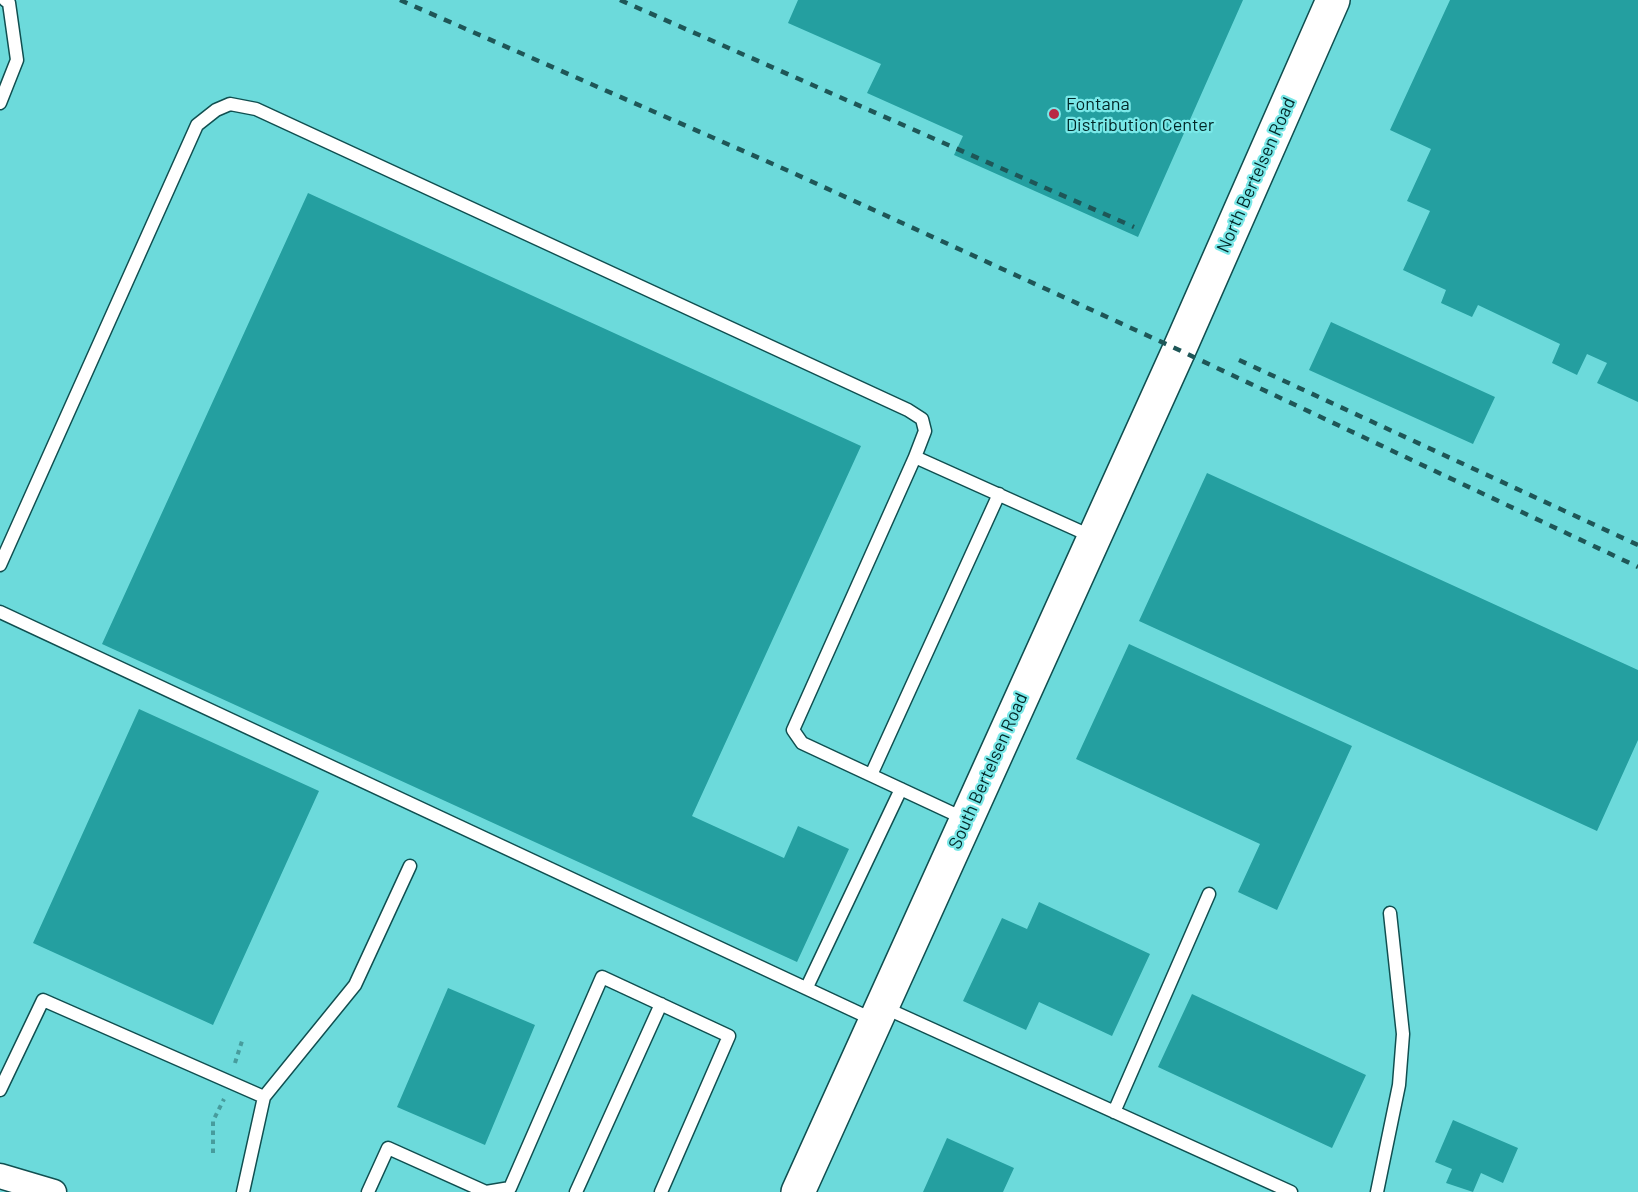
<!DOCTYPE html>
<html>
<head>
<meta charset="utf-8">
<style>
  body { margin:0 }
  canvas { display:block; background:#6cdadb }
</style>
</head>
<body>
<canvas width="1638" height="1192"></canvas>
<script>
const ctx = document.querySelector('canvas').getContext('2d');
ctx.lineJoin = 'round';
function paint(path, color) { ctx.fillStyle = color; ctx.fill(path, 'evenodd'); }
const shape = rows => new Path2D(rows.map(r => 'M' + r).join(''));
function trace(path, color, width, dash) { ctx.strokeStyle = color; ctx.lineWidth = width; ctx.lineCap = dash ? 'butt' : 'round'; ctx.setLineDash(dash || []); ctx.stroke(path); }
function drawText(font, color, halo, rows, align = 'center') {
  ctx.font = font + ' Barlow,sans-serif'; ctx.lineWidth = 4.5; ctx.setLineDash([]); ctx.textBaseline = 'middle'; ctx.strokeStyle = halo; ctx.fillStyle = color; for (const [text, x, y, turn = 0] of rows) {
    ctx.save(); ctx.translate(x, y); ctx.rotate((+turn || 0) * Math.PI / 180); ctx.textAlign = isNaN(turn) ? turn : align; if (halo) ctx.strokeText(text, 0, 0); ctx.fillText(text, 0, 0); ctx.restore();
  }
}
paint(shape([
  [798,0,1243,0,1138,237,954,155,963,136,867,93,881,64,788,23],
  [1450,0,1638,0,1638,402,1597,383,1607,363,1587,354,1577,375,1552,363,1560,344,1478,305,1472,317,1441,303,1446,290,1403,270,1430,211,1407,201,1431,149,1390,130],
  [308,193,861,446,692,816,784,858,798,826,849,849,797,962,102,644],
  [1331,322,1495,397,1473,444,1309,370],
  [1207,473,1638,670,1638,740,1597,831,1139,621],
  [1129,644,1352,746,1277,910,1238,892,1260,844,1076,759],
  [139,709,319,791,213,1025,33,943],
  [1039,902,1150,954,1112,1036,1039,1002,1026,1030,963,1001,1002,918,1027,929],
  [448,988,535,1025,485,1145,397,1107],
  [1192,994,1366,1075,1332,1148,1158,1067],
  [1453,1120,1518,1148,1503,1183,1481,1173,1473,1192,1446,1183,1452,1169,1435,1162],
  [947,1138,1014,1168,1003,1192,923,1192]
]), '#249fa0');
const lane = shape([
  [0,103,17,60,9,3,5,0],
  [915,457,793,730,802,743,965,819],
  [0,565,197,125,216,110,230,104,256,109,908,410,922,419,925,431,915,457,1093,537],
  [0,612,874,1020],
  [871,775,999,494],
  [807,987,901,789],
  [883,1007,1291,1192],
  [0,1090,43,1000,264,1097],
  [1114,1112,1209,894],
  [243,1192,264,1097,355,985,410,866],
  [368,1192,388,1148,486,1192,510,1188,602,977,729,1036,661,1192],
  [576,1192,661,1004],
  [1377,1192,1399,1085,1403,1034,1390,913]
]);
const street = shape([
  [0,1176,54,1192]
]);
const secondary = shape([
  [798,1192,1179,350,1333,0]
]);
trace(lane, '#104f50', 15);
trace(street, '#104f50', 27);
trace(secondary, '#104f50', 36);
trace(shape([
  [235,1063,242,1041],
  [213,1153,213,1121,224,1099]
]), '#479c9d', 4, [4.5, 4.5]);
trace(lane, '#fff', 12);
trace(street, '#fff', 24);
trace(secondary, '#fff', 33);
trace(shape([
  [400,0,791,172,1179,350,1638,567],
  [620,0,1134,227],
  [1239,360,1638,545]
]), '#1e5657', 4.5, [8, 8]);
for (const [x, y, r, color] of [
  [1054,114,6,"#b92844"]
]) { const dot = new Path2D(); dot.arc(x, y, r, 0, 2 * Math.PI); ctx.fillStyle = color; ctx.fill(dot); trace(dot, '#7ae8e8', 2); }
drawText('18px', '#012626', '#7ae8e8', [
  ["Fontana",1066,104],
  ["Distribution Center",1066,125]
], 'left');
drawText('18px', '#012626', '#7ae8e8', [
  ["North Bertelsen Road",1256,175,-66],
  ["South Bertelsen Road",988,771,-66]
]);
</script>
</body>
</html>
